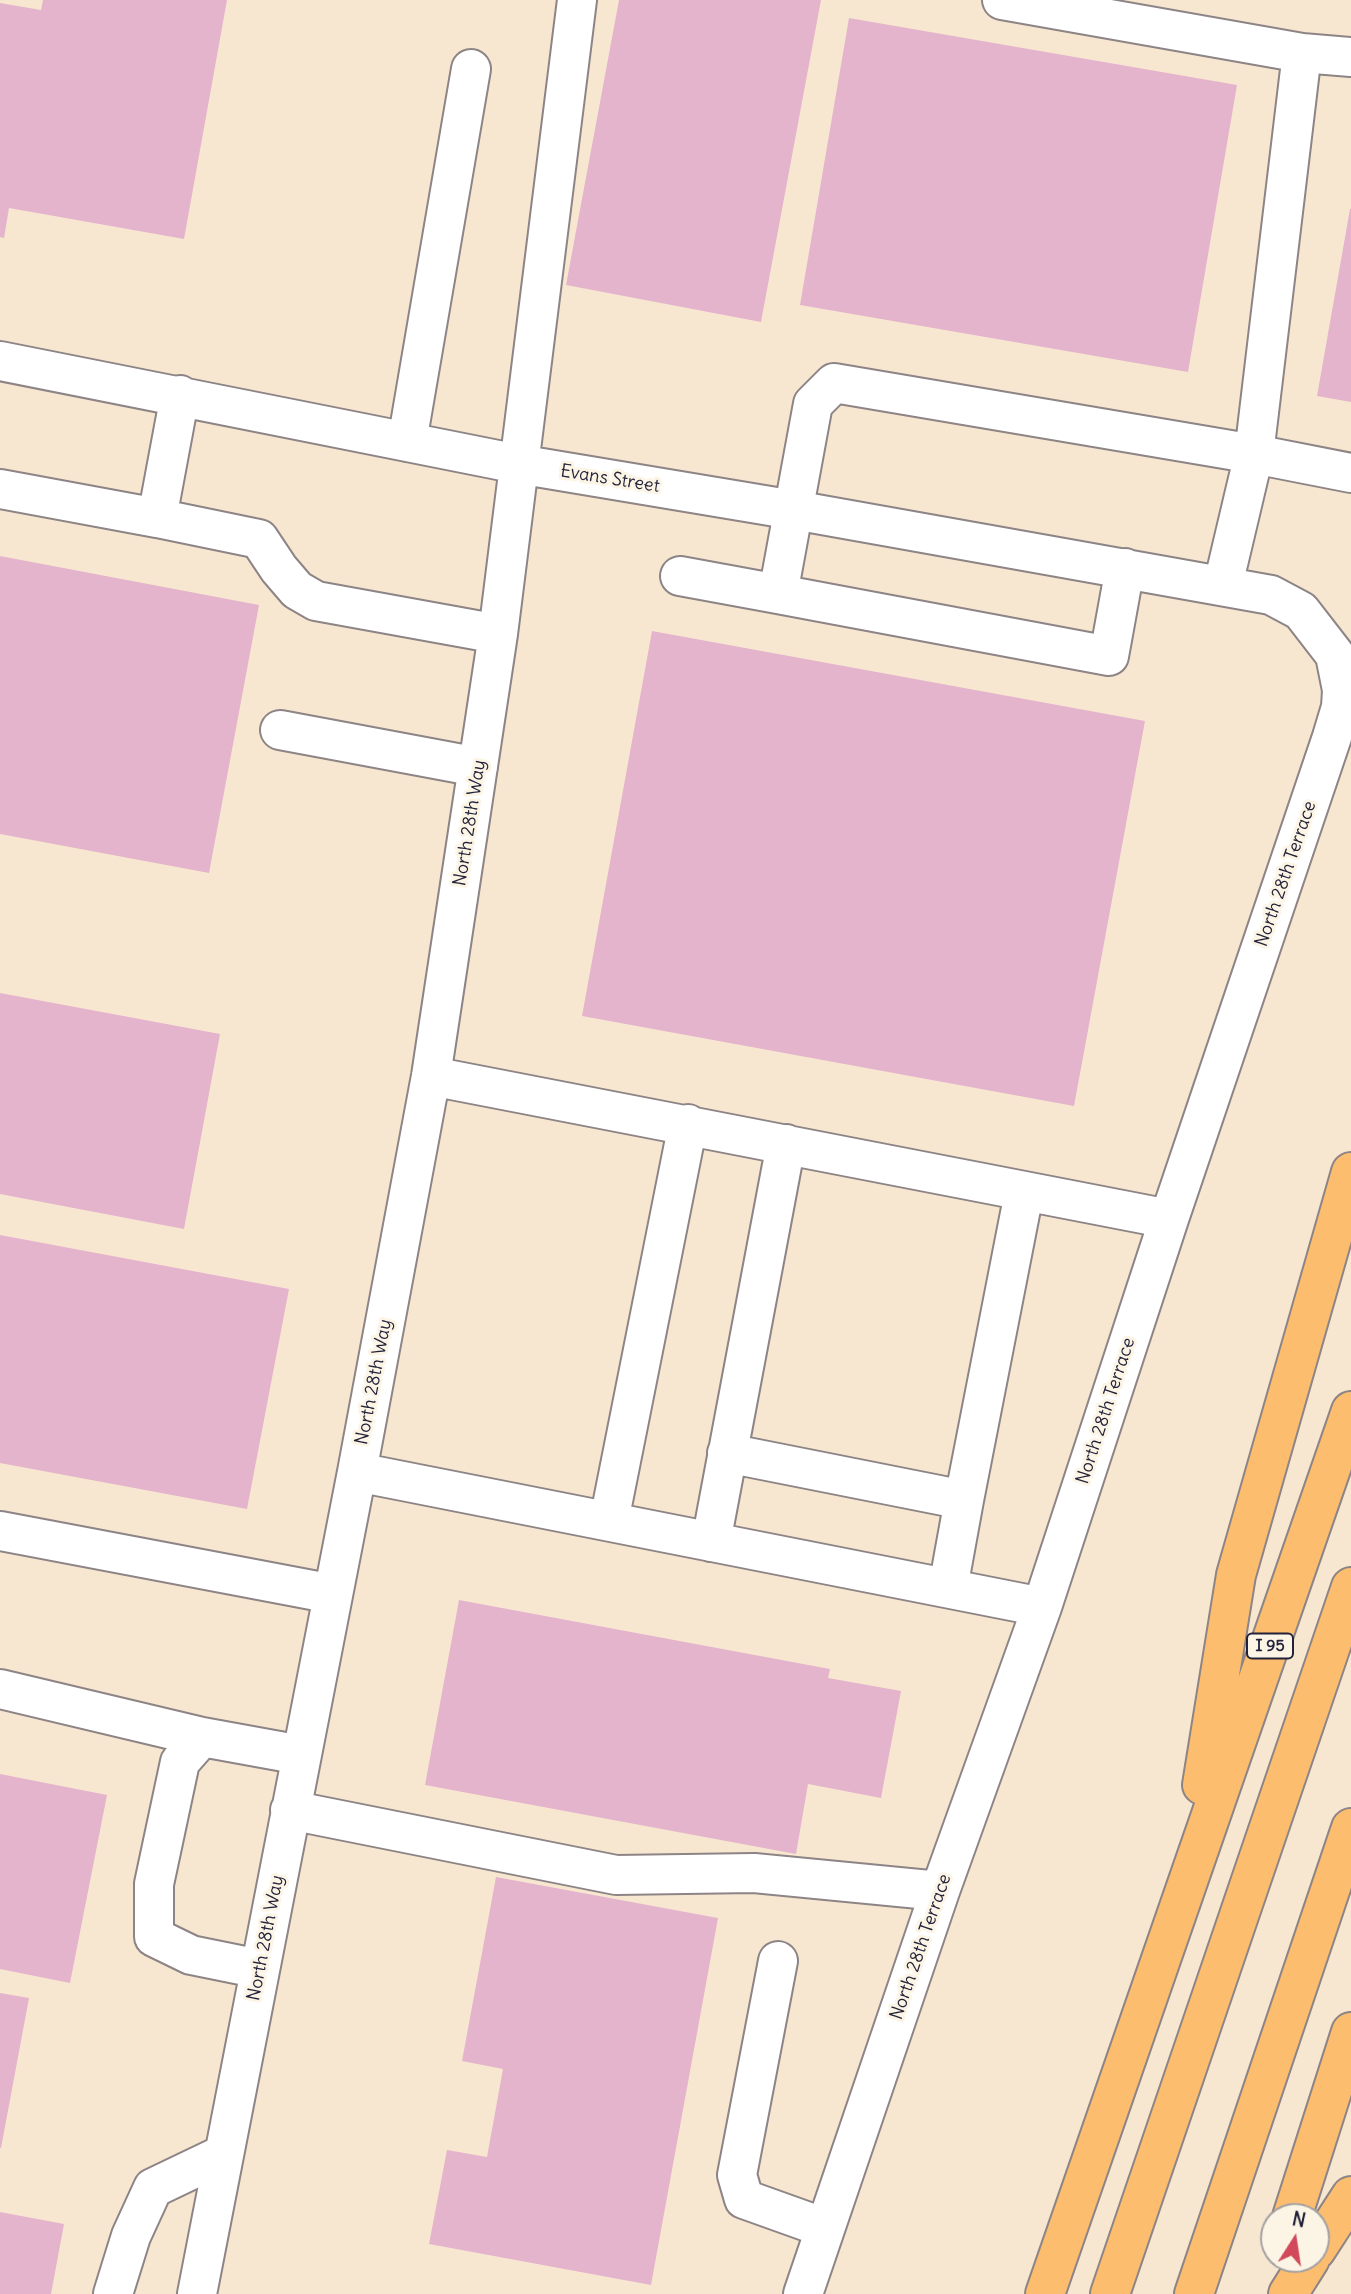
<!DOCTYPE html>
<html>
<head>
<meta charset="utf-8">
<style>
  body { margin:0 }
  #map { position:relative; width:1351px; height:2294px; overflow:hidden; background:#f8e7d0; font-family:Delius,sans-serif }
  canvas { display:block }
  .north { position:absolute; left:1260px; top:2203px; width:70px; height:70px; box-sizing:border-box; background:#fcf5e5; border:2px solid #a5a1a1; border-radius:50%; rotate:12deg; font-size:19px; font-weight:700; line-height:28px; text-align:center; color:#22223b }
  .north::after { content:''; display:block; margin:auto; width:24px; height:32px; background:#d1495b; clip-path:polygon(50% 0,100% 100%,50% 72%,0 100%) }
</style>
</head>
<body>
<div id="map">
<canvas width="1351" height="2294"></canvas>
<div class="north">N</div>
</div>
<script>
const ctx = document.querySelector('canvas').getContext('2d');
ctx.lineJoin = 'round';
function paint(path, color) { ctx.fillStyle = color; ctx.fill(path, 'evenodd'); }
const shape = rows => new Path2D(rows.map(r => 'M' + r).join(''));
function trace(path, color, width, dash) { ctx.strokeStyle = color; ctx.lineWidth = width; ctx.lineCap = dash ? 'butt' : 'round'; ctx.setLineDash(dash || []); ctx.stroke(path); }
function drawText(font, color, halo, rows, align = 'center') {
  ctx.font = font + ' Delius,sans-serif'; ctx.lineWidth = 6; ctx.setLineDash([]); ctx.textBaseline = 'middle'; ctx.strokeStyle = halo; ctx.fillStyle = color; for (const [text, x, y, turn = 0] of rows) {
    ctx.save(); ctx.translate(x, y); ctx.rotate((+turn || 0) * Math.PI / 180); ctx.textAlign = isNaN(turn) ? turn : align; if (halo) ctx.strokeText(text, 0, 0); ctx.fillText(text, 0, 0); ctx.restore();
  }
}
paint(shape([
  [43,0,227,0,184,239,9,208,4,238,0,237,0,3,41,10],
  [619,0,821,0,761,322,566,285],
  [849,18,1237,85,1188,372,800,305],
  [1350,209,1351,209,1351,402,1317,396],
  [0,556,259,605,209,873,0,834],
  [652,631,1145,721,1074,1106,582,1016],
  [0,993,220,1034,184,1229,0,1194],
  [0,1235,289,1289,247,1509,0,1463],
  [459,1600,830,1669,828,1678,901,1691,881,1798,808,1784,796,1854,425,1785],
  [0,1774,107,1795,70,1983,0,1969],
  [496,1877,718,1918,651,2285,429,2244,447,2150,487,2157,503,2069,462,2061],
  [0,1993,29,1998,1,2148,0,2148],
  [0,2212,64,2224,51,2294,0,2294]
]), '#e4b4cd');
const minor = shape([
  [1002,0,1302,53,1351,57],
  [0,361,518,464,794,510,1271,595,1301,611,1335,655,1342,690,1341,707,1332,737,1169,1219,1042,1607,940,1891,803,2294],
  [407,442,471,69],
  [0,489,157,518,180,395],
  [157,518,259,539,279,569,297,590,316,601,498,634],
  [1125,568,1109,656,778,594,813,404,834,383,1254,454,1351,473],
  [680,576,778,594],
  [1223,585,1254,454,1302,53],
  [280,730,478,767],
  [431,1076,1169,1219],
  [727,1453,964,1500,948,1588],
  [357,1472,1042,1607],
  [964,1500,1024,1193],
  [609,1521,688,1124],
  [0,1531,333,1594],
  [711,1542,786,1144],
  [0,1689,202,1737],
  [290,1810,616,1875,754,1873,940,1891],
  [778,1961,737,2175,744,2199,825,2228],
  [260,1969,191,1955,154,1937,154,1884,180,1762,202,1737,301,1755],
  [113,2294,131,2236,153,2188,224,2154],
  [197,2294,357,1472,431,1076,498,634,577,0]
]);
const highway = shape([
  [1202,1785,1236,1575,1351,1172],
  [1292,2217,1351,2032],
  [1316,2250,1351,2196],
  [1045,2294,1351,1411],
  [1110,2294,1351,1587],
  [1194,2294,1351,1828],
  [1288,2294,1310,2259]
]);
trace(minor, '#8d8486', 42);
trace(highway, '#8d8486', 42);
trace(minor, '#fff', 38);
trace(highway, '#fcbd6f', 38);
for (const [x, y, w] of [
  [1270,1646,46]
]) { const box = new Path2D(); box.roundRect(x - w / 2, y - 12.5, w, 25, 5); ctx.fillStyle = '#fcf5e5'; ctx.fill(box); trace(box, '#22223b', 2); }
drawText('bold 16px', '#22223b', null, [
  ["I 95",1270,1646]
]);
drawText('18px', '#22223b', '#fcf5e5', [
  ["Evans Street",610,479,9],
  ["North 28th Way",470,823,-81],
  ["North 28th Terrace",1286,874,-71],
  ["North 28th Way",374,1382,-79],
  ["North 28th Terrace",1106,1411,-72],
  ["North 28th Way",266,1938,-79],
  ["North 28th Terrace",921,1947,-71]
]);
</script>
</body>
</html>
